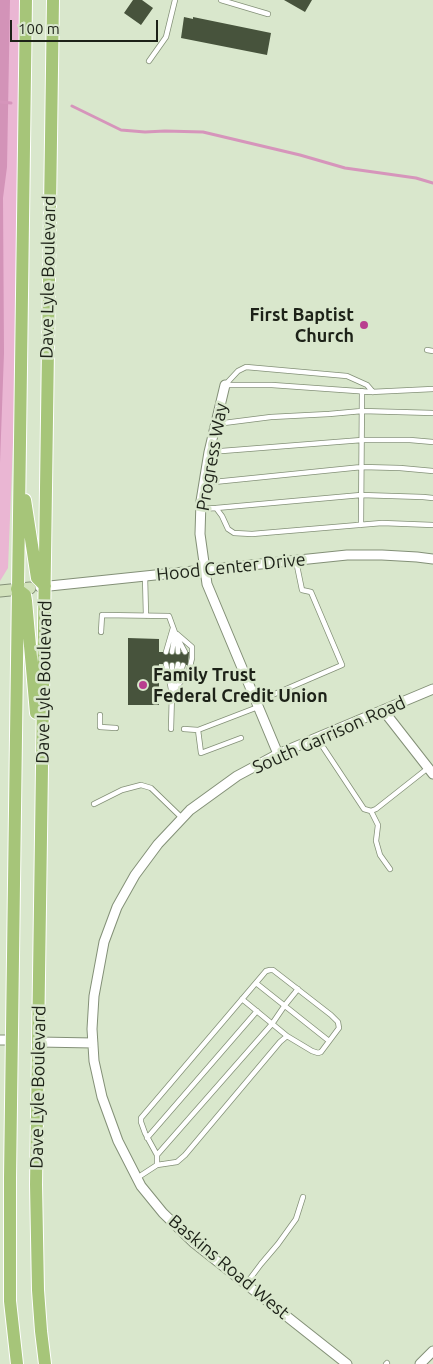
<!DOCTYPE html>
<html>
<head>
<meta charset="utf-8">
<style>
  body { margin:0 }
  #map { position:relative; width:433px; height:1364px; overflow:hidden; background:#d9e7cc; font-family:Ubuntu,sans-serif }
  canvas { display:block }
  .scale { position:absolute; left:10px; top:20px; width:148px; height:22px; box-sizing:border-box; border:2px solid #1d2218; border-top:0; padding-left:6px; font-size:15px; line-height:18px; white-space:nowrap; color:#1d2218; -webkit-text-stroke:4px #d9e7cc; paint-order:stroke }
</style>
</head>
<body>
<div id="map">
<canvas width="433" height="1364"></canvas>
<div class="scale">100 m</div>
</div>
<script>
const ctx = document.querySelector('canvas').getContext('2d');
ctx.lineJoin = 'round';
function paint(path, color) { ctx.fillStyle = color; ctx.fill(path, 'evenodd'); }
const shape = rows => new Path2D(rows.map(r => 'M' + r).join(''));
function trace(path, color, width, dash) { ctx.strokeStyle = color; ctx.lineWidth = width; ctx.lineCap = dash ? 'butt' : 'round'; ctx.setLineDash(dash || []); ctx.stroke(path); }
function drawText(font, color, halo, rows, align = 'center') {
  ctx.font = font + ' Ubuntu,sans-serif'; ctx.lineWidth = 5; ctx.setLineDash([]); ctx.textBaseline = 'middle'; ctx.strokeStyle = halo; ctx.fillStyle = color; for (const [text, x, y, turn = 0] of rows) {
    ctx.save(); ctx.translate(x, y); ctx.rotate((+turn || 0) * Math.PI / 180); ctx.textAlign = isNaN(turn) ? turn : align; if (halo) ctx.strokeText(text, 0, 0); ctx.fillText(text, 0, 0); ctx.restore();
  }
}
paint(shape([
  [0,0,21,0,17,342,8,568,0,581]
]), '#eab6d3');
paint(shape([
  [0,0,10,0,7,167,3,198,4,353,0,463]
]), '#d393b8');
trace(shape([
  [0,102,11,103],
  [72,106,121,130,145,132,165,131,203,132,300,155,345,168,416,178,433,183]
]), '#d695bb', 3);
paint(shape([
  [133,0,142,0,153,8,141,25,124,13],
  [284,0,312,0,305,12],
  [184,17,193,19,193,17,271,33,267,55,181,38],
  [128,638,159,639,159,652,189,652,188,665,159,664,159,705,128,705]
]), '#47533c');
const lane = shape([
  [221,0,268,14],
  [149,61,166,37,175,0],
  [427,350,433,351],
  [225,385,272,385,371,392,433,389],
  [225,385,238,371,246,367,347,376,367,385,373,392],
  [216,424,271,417,329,414,362,411,433,413],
  [209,452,362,440,410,440,433,442],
  [204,483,362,467,400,468,433,471],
  [216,508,361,495,423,497,433,498],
  [201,509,216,508,222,516,228,529,234,533,252,534,382,523,433,525],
  [361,525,362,391],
  [145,576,146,616],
  [101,632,102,615,169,616,177,638,178,652],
  [178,639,185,652],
  [166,652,173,628],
  [172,652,175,633],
  [166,664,171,689],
  [177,680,183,665],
  [172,681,172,665],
  [172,693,189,671,192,658,192,647,177,634],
  [256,702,342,665,311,592,302,590,296,561],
  [100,715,100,727,116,728],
  [171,729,172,693,178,664],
  [184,729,198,730,258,707],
  [198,730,201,753,241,738],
  [317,738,364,809,371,811,376,809,428,768],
  [94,804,122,790,141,785,151,788,182,818],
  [371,811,378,825,376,841,380,855,390,869],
  [256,983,329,1041],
  [242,999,287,1036],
  [147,1138,257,1011],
  [157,1155,272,1024,285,1005,298,989],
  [137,1178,157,1165,157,1155,145,1133,141,1122,141,1118,266,971,270,970,273,970,331,1015,338,1022,339,1028,321,1052,318,1053,312,1051,287,1036,280,1042,185,1155,177,1162,157,1165],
  [246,1284,261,1264,278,1244,296,1219,303,1197],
  [386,1364,387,1363]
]);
const street = shape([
  [225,385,209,452,201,501,200,534,207,584,278,754],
  [40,587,347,555,382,555,417,557,433,559],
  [383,710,433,774],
  [0,1040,11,1040],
  [39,1042,93,1043],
  [347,1364,194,1243,163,1213,141,1186,118,1141,102,1097,94,1061,92,1029,94,996,104,942,117,907,135,875,158,844,190,810,237,776,278,754,433,689],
  [420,1364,433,1351]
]);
const secondary = shape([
  [0,591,30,588]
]);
const primary = shape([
  [25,500,37,578,45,586],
  [17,589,25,595,26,601,36,713],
  [17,1364,10,1301,10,1178,26,0],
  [45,1364,41,1331,38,1290,36,1184,53,0]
]);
trace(lane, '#839077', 6);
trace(street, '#839077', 11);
trace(secondary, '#839077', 13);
trace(primary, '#fff', 14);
trace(lane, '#fff', 4.5);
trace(street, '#fff', 9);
trace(secondary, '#d2e2bc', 11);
trace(primary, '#a6c579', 12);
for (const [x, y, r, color] of [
  [364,325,5,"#b93e8f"],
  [143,685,5,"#b93e8f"]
]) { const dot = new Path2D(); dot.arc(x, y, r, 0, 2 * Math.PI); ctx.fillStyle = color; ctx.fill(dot); trace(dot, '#d9e7cc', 2); }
drawText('18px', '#1d2218', '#d9e7cc', [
  ["Dave Lyle Boulevard",48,277,-89],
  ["Progress Way",212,457,-80],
  ["Hood Center Drive",231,567,-6],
  ["Dave Lyle Boulevard",44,682,-89],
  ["South Garrison Road",329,735,-24],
  ["Dave Lyle Boulevard",38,1087,-89],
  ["Baskins Road West",229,1267,40]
]);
drawText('bold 18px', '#1d2218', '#d9e7cc', [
  ["First Baptist",354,315],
  ["Church",354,336],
  ["Family Trust",153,675,"left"],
  ["Federal Credit Union",153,696,"left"]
], 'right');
</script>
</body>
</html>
